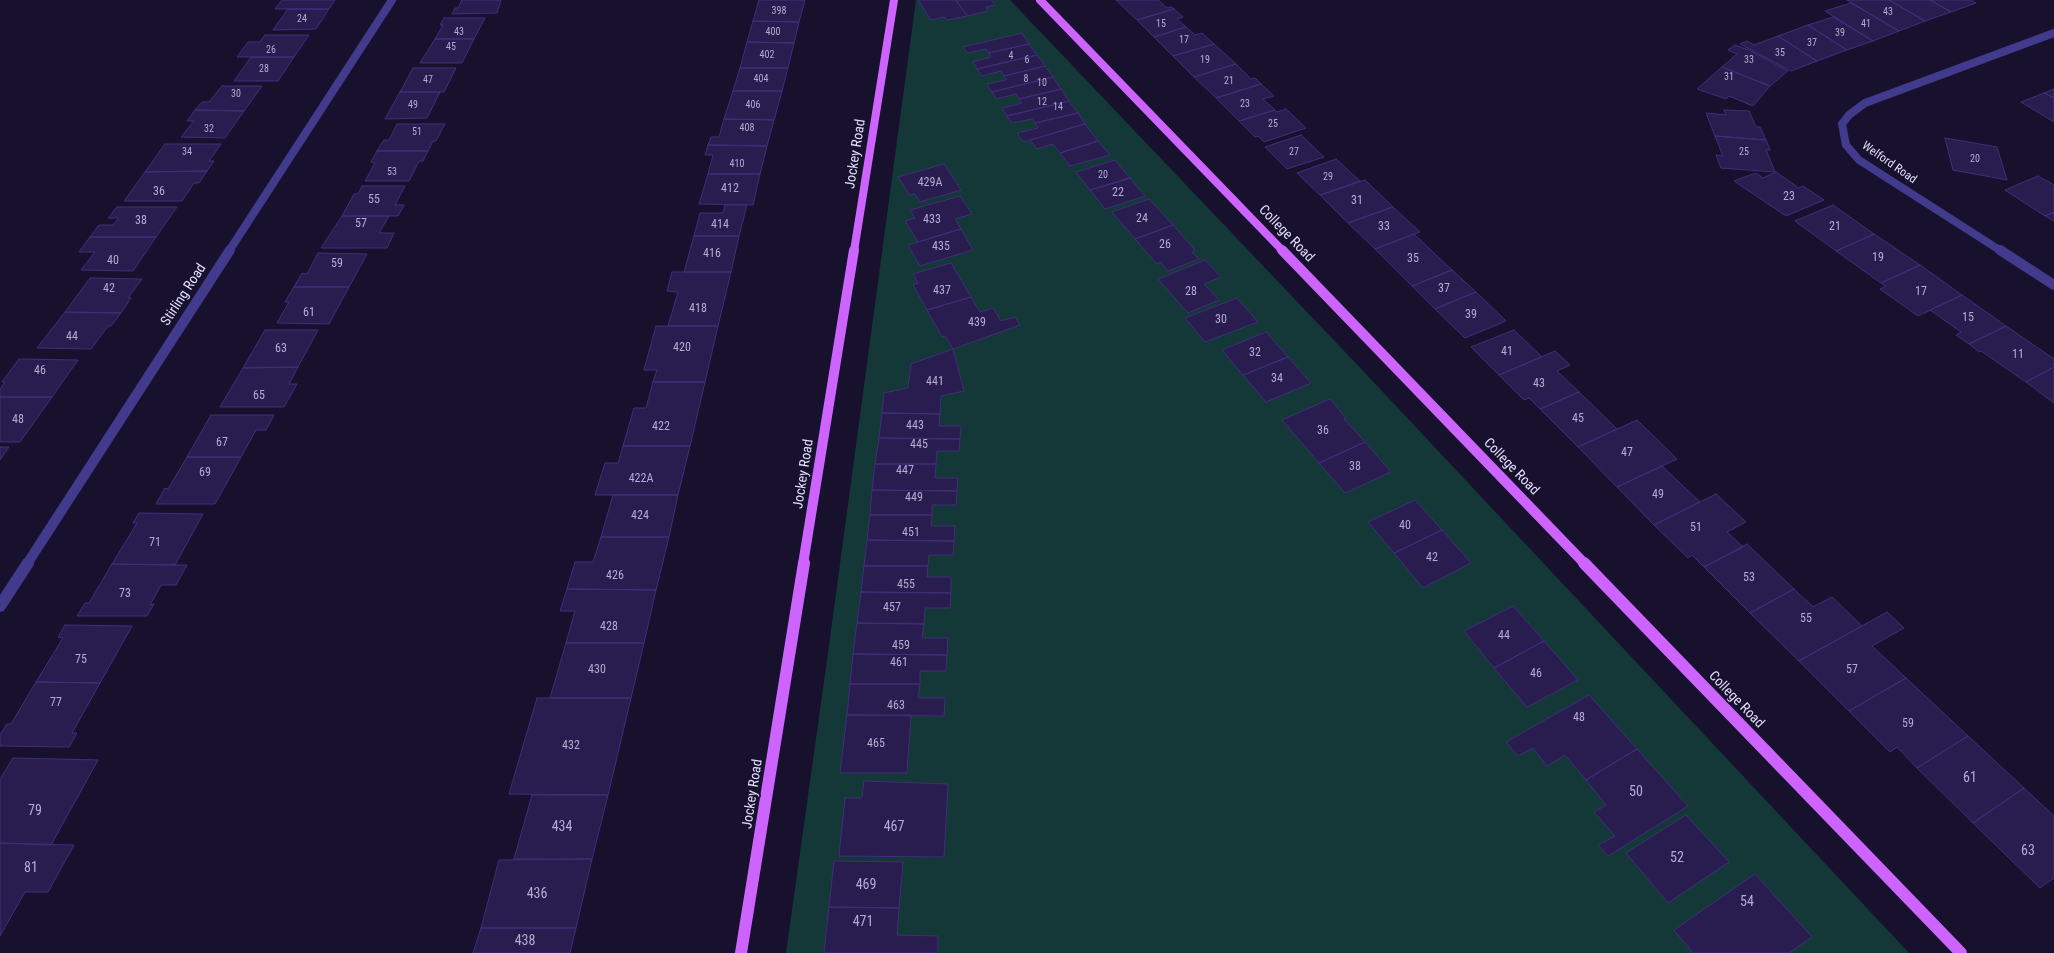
<!DOCTYPE html>
<html>
<head>
<meta charset="utf-8">
<style>
  body { margin:0 }
  canvas { display:block; background:#17112d }
</style>
</head>
<body>
<canvas width="2054" height="953"></canvas>
<script>
const ctx = document.querySelector('canvas').getContext('2d');
ctx.lineJoin = 'round';
function paint(path, color) { ctx.fillStyle = color; ctx.fill(path, 'evenodd'); }
const shape = rows => new Path2D(rows.map(r => 'M' + r).join(''));
function trace(path, color, width, dash) { ctx.strokeStyle = color; ctx.lineWidth = width; ctx.lineCap = dash ? 'butt' : 'round'; ctx.setLineDash(dash || []); ctx.stroke(path); }
function drawText(font, color, halo, rows, align = 'center') {
  ctx.font = font + ' "Roboto Condensed",sans-serif'; ctx.lineWidth = 3.5; ctx.setLineDash([]); ctx.textBaseline = 'middle'; ctx.strokeStyle = halo; ctx.fillStyle = color; for (const [text, x, y, turn = 0] of rows) {
    ctx.save(); ctx.translate(x, y); ctx.rotate((+turn || 0) * Math.PI / 180); ctx.textAlign = isNaN(turn) ? turn : align; if (halo) ctx.strokeText(text, 0, 0); ctx.fillText(text, 0, 0); ctx.restore();
  }
}
paint(shape([
  [916,0,1010,0,1366,374,1909,953,786,953,828,653]
]), '#143737');
const building = shape([
  [282,0,335,0,329,9,275,9,282,0],
  [462,0,501,0,497,13,452,14,455,8,458,8,462,0],
  [759,0,805,0,799,22,753,21,759,0],
  [918,0,956,0,967,16,947,20,944,17,931,20,918,0],
  [956,0,991,0,995,5,986,7,988,11,967,16,956,0],
  [1116,0,1158,0,1167,8,1171,7,1174,9,1137,20,1116,0],
  [1847,0,1889,0,1925,21,1899,31,1847,0],
  [1889,0,1930,0,1951,12,1925,21,1889,0],
  [1930,0,1971,0,1976,3,1951,12,1930,0],
  [1851,3,1899,31,1873,41,1825,11,1851,3],
  [288,9,329,9,316,29,273,30,288,9],
  [1174,9,1183,17,1177,19,1186,27,1154,37,1137,20,1174,9],
  [1833,17,1873,41,1847,50,1808,25,1833,17],
  [444,18,485,18,474,39,435,39,443,25,440,25,444,18],
  [753,21,799,22,794,43,747,42,753,21],
  [1808,25,1847,50,1817,61,1778,36,1808,25],
  [1186,27,1195,35,1202,33,1214,44,1173,56,1154,37,1186,27],
  [1022,33,1029,44,989,53,986,49,967,53,963,47,1022,33],
  [265,35,309,35,294,57,237,57,248,42,260,42,265,35],
  [1778,36,1817,61,1791,71,1740,44,1747,41,1754,45,1778,36],
  [435,39,474,39,462,63,420,63,435,39],
  [747,42,794,43,788,68,740,68,747,42],
  [1029,44,1037,55,977,69,973,62,991,57,989,53,1029,44],
  [1214,44,1236,64,1194,77,1173,56,1214,44],
  [1735,45,1751,51,1788,71,1770,86,1722,67,1737,54,1728,50,1735,45],
  [1037,55,1045,66,1004,76,1001,71,982,76,977,69,1037,55],
  [251,57,294,57,278,81,234,81,251,57],
  [1236,64,1251,79,1255,78,1261,84,1216,98,1194,77,1236,64],
  [1045,66,1053,77,992,92,987,84,1006,80,1004,76,1045,66],
  [1722,67,1770,86,1753,106,1729,96,1726,99,1697,89,1722,67],
  [413,68,456,68,444,92,400,92,413,68],
  [740,68,788,68,782,91,733,91,740,68],
  [1053,77,1061,89,1019,99,1016,94,996,99,992,92,1053,77],
  [1261,84,1274,96,1263,99,1275,110,1239,121,1216,98,1261,84],
  [222,86,262,86,244,111,195,110,202,102,209,102,222,86],
  [1061,89,1069,101,1007,116,1002,108,1022,103,1019,99,1061,89],
  [2054,89,2054,98,2044,93,2054,89],
  [733,91,782,91,774,120,724,119,733,91],
  [400,92,440,92,427,118,385,119,400,92],
  [2044,93,2054,98,2054,122,2021,102,2044,93],
  [1069,101,1078,113,1035,123,1032,119,1012,123,1007,116,1069,101],
  [1286,109,1306,128,1264,142,1258,136,1255,137,1239,121,1275,110,1277,112,1286,109],
  [195,110,244,111,225,138,181,137,194,121,187,121,195,110],
  [1724,110,1749,111,1756,127,1760,127,1766,140,1715,136,1706,113,1726,115,1724,110],
  [1078,113,1085,124,1023,142,1017,133,1038,128,1035,123,1078,113],
  [724,119,774,120,767,146,708,145,711,137,719,137,724,119],
  [397,124,445,124,436,141,433,141,428,151,377,151,384,140,389,140,397,124],
  [1085,124,1098,141,1060,153,1053,144,1037,149,1030,140,1085,124],
  [1301,135,1324,157,1287,169,1265,147,1301,135],
  [1715,136,1766,140,1770,150,1766,150,1775,172,1721,168,1716,155,1723,156,1715,136],
  [1945,138,1997,147,2007,180,1953,170,1945,138],
  [1098,141,1110,155,1070,166,1060,153,1098,141],
  [165,144,221,144,209,161,214,161,207,171,145,172,165,144],
  [708,145,767,146,760,174,708,174,713,155,705,155,708,145],
  [377,151,428,151,423,161,419,161,409,181,365,181,375,163,371,162,377,151],
  [1336,159,1360,181,1320,195,1297,173,1336,159],
  [1115,160,1130,178,1090,190,1076,172,1115,160],
  [944,164,961,190,920,202,915,194,910,195,898,177,944,164],
  [207,171,199,183,194,183,182,201,124,201,145,172,207,171],
  [1776,172,1799,188,1803,186,1824,200,1786,216,1734,181,1756,173,1763,178,1776,172],
  [708,174,760,174,753,205,699,204,708,174],
  [2038,176,2054,185,2054,212,2045,216,2005,190,2038,176],
  [1130,178,1145,196,1105,209,1090,190,1130,178],
  [1365,180,1393,207,1348,223,1320,195,1365,180],
  [362,186,405,186,395,205,404,205,398,216,342,216,354,194,358,194,362,186],
  [960,196,972,214,955,219,961,229,918,242,905,221,915,218,910,210,960,196],
  [1149,199,1173,225,1135,239,1112,212,1149,199],
  [725,205,747,205,739,236,694,236,700,213,723,213,725,205],
  [1833,205,1874,234,1836,251,1795,221,1833,205],
  [117,207,177,207,156,237,90,237,99,225,113,225,119,218,108,218,117,207],
  [1393,207,1420,232,1375,249,1348,223,1393,207],
  [2054,212,2054,221,2045,216,2054,212],
  [342,216,389,216,379,233,394,233,387,248,321,248,342,216],
  [1173,225,1195,250,1192,252,1199,259,1168,271,1160,262,1157,264,1135,239,1173,225],
  [961,229,973,250,920,266,908,245,961,229],
  [1414,234,1452,270,1412,286,1375,249,1414,234],
  [1874,234,1920,265,1881,283,1836,251,1874,234],
  [694,236,739,236,731,272,684,272,694,236],
  [90,237,156,237,133,271,81,270,95,252,79,252,90,237],
  [318,253,367,254,349,287,294,287,302,273,307,274,318,253],
  [1205,260,1221,277,1204,284,1219,300,1188,313,1158,279,1205,260],
  [951,263,971,297,927,310,913,285,918,283,913,274,951,263],
  [1920,265,1962,295,1918,316,1880,289,1886,286,1881,283,1920,265],
  [1452,270,1476,292,1435,309,1412,286,1452,270],
  [672,272,731,272,718,326,668,326,678,292,667,291,672,272],
  [90,278,142,279,128,298,131,298,121,313,65,312,90,278],
  [294,287,349,287,329,324,277,323,289,302,285,302,294,287],
  [1476,292,1506,321,1465,338,1435,309,1476,292],
  [1962,295,2006,326,1969,344,1956,335,1961,332,1930,310,1962,295],
  [971,297,980,312,993,308,1001,321,1015,317,1020,325,953,349,945,336,942,337,927,310,971,297],
  [1237,298,1258,322,1205,342,1185,318,1237,298],
  [65,312,121,313,111,326,108,326,91,349,37,348,65,312],
  [656,326,718,326,705,382,653,382,657,370,644,370,656,326],
  [2006,326,2054,359,2054,367,2026,382,1981,351,1979,352,1969,344,2006,326],
  [265,330,318,330,298,367,243,368,265,330],
  [1514,330,1542,357,1499,375,1471,347,1514,330],
  [1266,332,1288,357,1243,375,1222,350,1266,332],
  [953,349,964,391,941,396,940,414,882,413,884,393,908,388,911,364,953,349],
  [1555,351,1570,365,1557,371,1579,392,1540,409,1529,398,1524,400,1499,375,1555,351],
  [1288,357,1311,383,1266,402,1243,375,1288,357],
  [19,359,78,360,52,397,0,397,0,389,5,382,2,382,19,359],
  [298,367,289,384,297,384,284,407,220,407,243,368,298,367],
  [2054,367,2054,403,2026,382,2054,367],
  [653,382,705,382,690,446,623,446,634,408,646,408,653,382],
  [1579,392,1617,429,1578,447,1540,409,1579,392],
  [0,397,52,397,20,442,0,442,0,397],
  [1330,399,1346,418,1344,419,1365,442,1319,463,1282,420,1330,399],
  [882,413,940,414,939,426,961,426,960,439,879,438,882,413],
  [211,415,274,415,266,430,256,430,241,457,187,457,211,415],
  [1637,420,1677,459,1617,487,1578,447,1637,420],
  [879,438,960,439,959,451,937,451,936,464,875,464,879,438],
  [1365,442,1391,472,1345,493,1319,463,1365,442],
  [623,446,690,446,678,495,595,495,605,463,618,463,623,446],
  [0,447,9,447,0,460,0,447],
  [187,457,241,457,215,504,156,504,165,488,168,489,187,457],
  [875,464,936,464,935,478,958,478,957,491,872,490,875,464],
  [1662,466,1700,502,1654,525,1617,487,1662,466],
  [872,490,957,491,956,505,932,505,932,515,870,515,872,490],
  [1716,494,1746,522,1727,532,1743,547,1704,567,1692,555,1688,558,1654,525,1716,494],
  [613,495,678,495,669,537,601,537,613,495],
  [1415,500,1442,530,1394,553,1368,522,1415,500],
  [139,513,203,514,175,565,112,564,137,523,133,523,139,513],
  [870,515,932,515,931,526,955,526,954,541,867,540,870,515],
  [1442,530,1471,563,1423,588,1394,553,1442,530],
  [601,537,669,537,656,590,567,589,575,562,593,562,601,537],
  [867,540,954,541,953,555,929,555,928,566,864,566,867,540],
  [1747,544,1794,589,1750,613,1704,567,1747,544],
  [112,564,175,565,187,565,176,585,161,585,150,605,154,604,147,616,77,616,85,603,89,603,112,564],
  [864,566,928,566,927,577,951,577,951,593,861,592,864,566],
  [567,589,656,590,644,643,566,643,575,611,560,611,567,589],
  [1794,589,1813,607,1832,597,1862,626,1799,661,1750,613,1794,589],
  [861,592,951,593,950,608,925,608,924,624,857,623,861,592],
  [1513,606,1544,641,1494,668,1464,631,1513,606],
  [1887,612,1904,628,1872,646,1906,678,1849,711,1799,661,1887,612],
  [857,623,924,624,922,638,948,638,947,655,853,654,857,623],
  [65,625,132,626,100,683,36,682,63,638,58,637,65,625],
  [1544,641,1578,680,1527,707,1494,668,1544,641],
  [566,643,644,643,631,698,550,698,566,643],
  [853,654,947,655,946,671,920,671,920,684,850,684,853,654],
  [1906,678,1968,736,1917,768,1897,747,1890,752,1849,711,1906,678],
  [36,682,100,683,72,733,77,733,69,747,0,746,0,735,7,724,11,724,36,682],
  [850,684,920,684,918,698,945,698,944,716,847,715,850,684],
  [1589,695,1637,749,1586,780,1565,755,1547,766,1533,748,1518,756,1506,742,1589,695],
  [537,698,631,698,608,795,509,794,537,698],
  [847,715,911,715,907,773,840,773,847,715],
  [1968,736,2024,788,1973,823,1917,768,1968,736],
  [1637,749,1688,806,1608,856,1598,845,1615,836,1594,812,1606,805,1586,780,1637,749],
  [13,758,98,760,51,845,0,843,0,779,13,758],
  [864,781,948,784,944,857,839,856,845,798,862,798,864,781],
  [2024,788,2054,816,2054,878,2040,888,1973,823,2024,788],
  [532,795,608,795,592,859,514,859,532,795],
  [1686,815,1729,862,1668,903,1626,853,1686,815],
  [0,843,74,845,48,892,25,892,0,936,0,843],
  [592,859,576,928,481,928,499,860,592,859],
  [834,861,903,862,899,908,829,907,834,861],
  [1755,874,1812,937,1789,953,1693,953,1674,930,1755,874],
  [829,907,899,908,897,935,938,936,938,953,824,953,829,907],
  [481,928,576,928,570,953,473,953,481,928]
]);
paint(building, '#291c4e');
trace(building, '#412e7b', 1);
trace(shape([
  [229,251,392,0],
  [2001,251,1859,160,1846,145,1842,124,1849,115,1865,103,2054,33]
]), '#423b8d', 8);
trace(shape([
  [2000,250,2054,285],
  [27,564,230,250]
]), '#423b8d', 10);
trace(shape([
  [0,606,28,563]
]), '#423b8d', 12);
trace(shape([
  [1040,0,1283,251],
  [854,251,894,0]
]), '#cd64ff', 8);
trace(shape([
  [1282,250,1585,564],
  [803,564,854,250]
]), '#cd64ff', 10);
trace(shape([
  [1584,563,1961,953],
  [741,953,804,563]
]), '#cd64ff', 12);
drawText('10px', '#b4add3', null, [
  ["398",779,11],
  ["43",1888,12],
  ["24",302,19],
  ["15",1161,24],
  ["41",1866,24],
  ["43",459,32],
  ["400",773,32],
  ["39",1840,33],
  ["17",1184,40],
  ["37",1812,43],
  ["45",451,47],
  ["26",271,50],
  ["35",1780,53],
  ["402",767,55],
  ["4",1011,56],
  ["6",1027,60],
  ["19",1205,60],
  ["33",1749,60],
  ["28",264,69],
  ["31",1729,77],
  ["404",761,79],
  ["8",1026,79],
  ["47",428,80],
  ["21",1229,81],
  ["10",1042,83],
  ["30",236,94],
  ["12",1042,102],
  ["23",1245,104],
  ["49",413,105],
  ["406",753,105],
  ["14",1058,107],
  ["25",1273,124],
  ["408",747,128],
  ["32",209,129],
  ["51",417,132],
  ["34",187,152],
  ["27",1294,152],
  ["25",1744,152],
  ["20",1975,159],
  ["410",737,164],
  ["53",392,172],
  ["20",1103,175],
  ["29",1328,177]
]);
drawText('12px', '#e2ddff', '#17112d', [
  ["Welford Road",1889,163,35]
]);
drawText('12px', '#b4add3', null, [
  ["429A",930,183],
  ["412",730,189],
  ["36",159,192],
  ["22",1118,193],
  ["23",1789,197],
  ["55",374,200],
  ["31",1357,201],
  ["24",1142,219],
  ["433",932,220],
  ["38",141,221],
  ["57",361,224],
  ["414",720,225],
  ["33",1384,227],
  ["21",1835,227],
  ["26",1165,245],
  ["435",941,247],
  ["416",712,254],
  ["19",1878,258],
  ["35",1413,259],
  ["40",113,261],
  ["59",337,264],
  ["42",109,289],
  ["37",1444,289],
  ["437",942,291],
  ["28",1191,292],
  ["17",1921,292],
  ["418",698,309],
  ["61",309,313],
  ["39",1471,315],
  ["15",1968,318],
  ["30",1221,320],
  ["439",977,323],
  ["44",72,337],
  ["420",682,348],
  ["63",281,349],
  ["41",1507,352],
  ["32",1255,353],
  ["11",2018,355],
  ["46",40,371],
  ["34",1277,379],
  ["441",935,382],
  ["43",1539,384],
  ["65",259,396],
  ["45",1578,419],
  ["48",18,420],
  ["443",915,426],
  ["422",661,427],
  ["36",1323,431],
  ["67",222,443],
  ["445",919,445],
  ["47",1627,453],
  ["38",1355,467],
  ["447",905,471],
  ["69",205,473],
  ["422A",641,479],
  ["49",1658,495],
  ["449",914,498],
  ["424",640,516],
  ["40",1405,526],
  ["51",1696,528],
  ["451",911,533],
  ["71",155,543],
  ["42",1432,558],
  ["426",615,576],
  ["53",1749,578],
  ["455",906,585],
  ["73",125,594],
  ["457",892,608],
  ["55",1806,619],
  ["428",609,627],
  ["44",1504,636],
  ["459",901,646],
  ["75",81,660],
  ["461",899,663],
  ["430",597,670],
  ["57",1852,670],
  ["46",1536,674],
  ["77",56,703],
  ["463",896,706],
  ["48",1579,718],
  ["59",1908,724],
  ["465",876,744],
  ["432",571,746]
]);
drawText('14px', '#e2ddff', '#17112d', [
  ["Jockey Road",856,154,-81],
  ["College Road",1286,234,46],
  ["Stirling Road",184,295,-57],
  ["College Road",1511,467,46],
  ["Jockey Road",804,474,-81],
  ["College Road",1736,700,46],
  ["Jockey Road",753,794,-81]
]);
drawText('14px', '#b4add3', null, [
  ["61",1970,778],
  ["50",1636,792],
  ["79",35,811],
  ["434",562,827],
  ["467",894,827],
  ["63",2028,851],
  ["52",1677,858],
  ["81",31,868],
  ["469",866,885],
  ["436",537,894],
  ["54",1747,902],
  ["471",863,922],
  ["438",525,941]
]);
</script>
</body>
</html>
